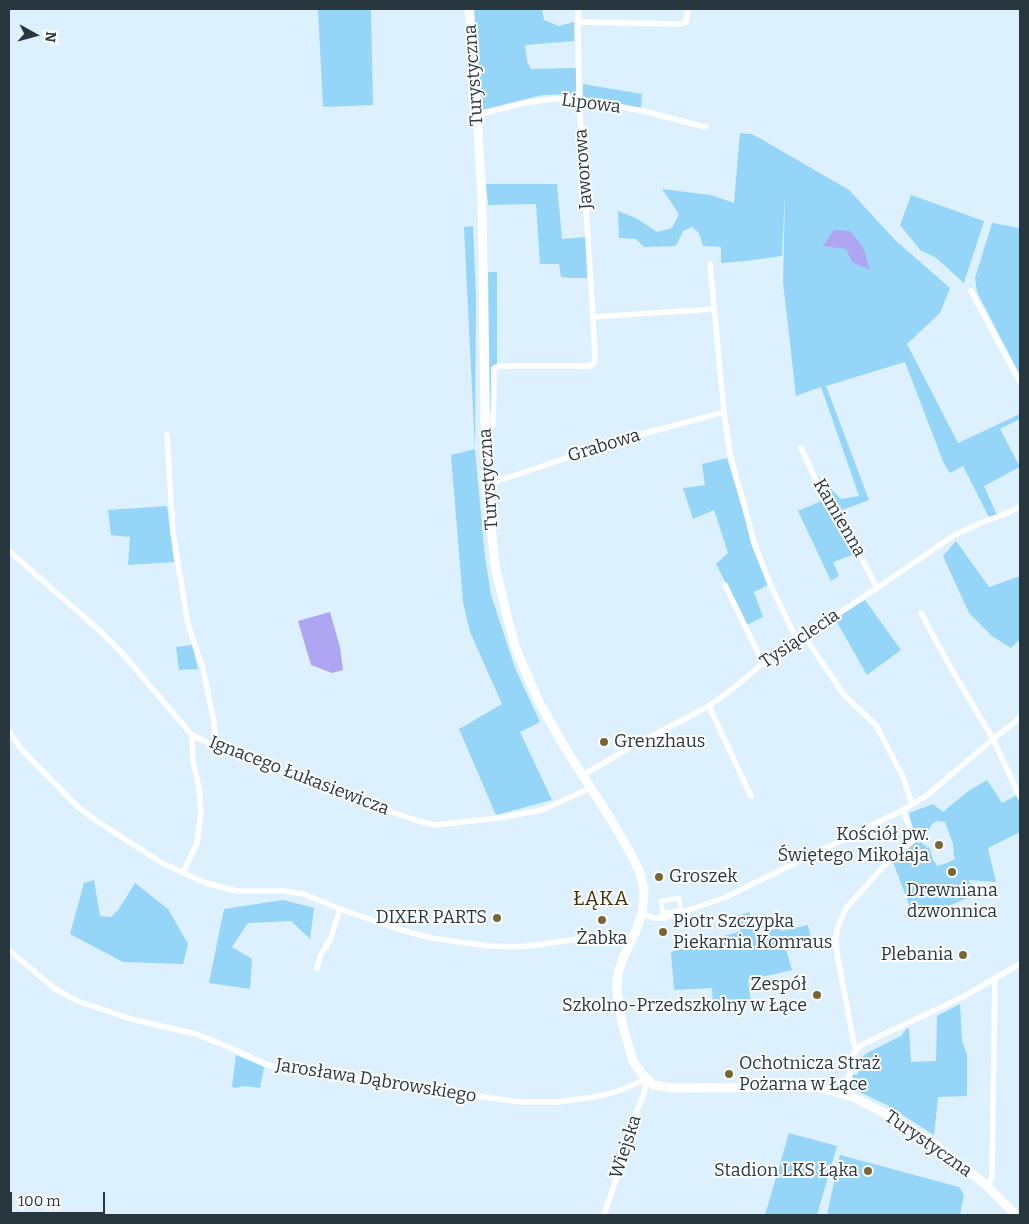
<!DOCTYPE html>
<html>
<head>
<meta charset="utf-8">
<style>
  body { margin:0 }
  #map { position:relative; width:1029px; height:1224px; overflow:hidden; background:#dcf1fd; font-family:Bitter,serif }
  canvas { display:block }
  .frame { position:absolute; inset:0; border:10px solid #28363e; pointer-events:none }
  .north { position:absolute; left:10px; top:10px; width:50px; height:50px; -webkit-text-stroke:4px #fff; paint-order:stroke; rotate:97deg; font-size:14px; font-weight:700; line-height:20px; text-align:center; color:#28363e }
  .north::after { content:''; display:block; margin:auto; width:18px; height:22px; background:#28363e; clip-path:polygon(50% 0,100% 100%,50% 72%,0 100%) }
  .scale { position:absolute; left:10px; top:1192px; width:95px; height:22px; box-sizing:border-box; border:2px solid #28363e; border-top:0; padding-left:6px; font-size:15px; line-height:18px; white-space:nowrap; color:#28363e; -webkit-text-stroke:4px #fff; paint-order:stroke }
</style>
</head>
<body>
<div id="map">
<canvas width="1029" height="1224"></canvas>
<div class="frame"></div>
<div class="north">N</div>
<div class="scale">100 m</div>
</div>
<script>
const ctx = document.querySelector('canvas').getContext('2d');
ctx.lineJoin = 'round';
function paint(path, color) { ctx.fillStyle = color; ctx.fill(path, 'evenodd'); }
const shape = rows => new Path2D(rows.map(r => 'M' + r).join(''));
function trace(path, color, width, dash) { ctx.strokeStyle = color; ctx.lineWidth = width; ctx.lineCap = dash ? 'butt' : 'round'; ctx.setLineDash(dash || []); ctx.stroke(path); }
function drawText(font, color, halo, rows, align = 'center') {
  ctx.font = font + ' Bitter,serif'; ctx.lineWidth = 4; ctx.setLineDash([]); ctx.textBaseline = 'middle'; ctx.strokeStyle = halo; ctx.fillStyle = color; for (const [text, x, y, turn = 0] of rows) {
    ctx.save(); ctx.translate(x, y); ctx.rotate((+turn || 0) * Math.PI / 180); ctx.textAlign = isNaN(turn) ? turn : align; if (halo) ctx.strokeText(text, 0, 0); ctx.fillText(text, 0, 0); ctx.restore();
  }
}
paint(shape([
  [318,9,371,9,373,105,323,107],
  [474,9,542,9,544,20,559,26,574,22,574,41,525,45,527,61,531,69,576,68,577,94,542,95,482,110],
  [583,84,642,94,641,108,583,97],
  [740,133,751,134,761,139,849,190,896,241,950,288,940,313,907,344,958,443,1020,414,1020,419,1000,429,1020,467,984,486,997,515,989,517,963,466,950,473,944,464,905,362,826,386,869,500,837,512,855,554,833,562,839,576,831,581,798,511,826,499,816,474,841,499,859,496,821,387,796,396,783,282,785,192,782,256,746,261,721,263,721,247,703,246,699,233,692,227,683,231,676,246,644,247,636,239,619,238,618,211,636,218,657,232,672,228,679,214,662,189,711,195,734,203],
  [486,184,557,184,562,239,586,237,587,278,570,278,561,277,559,264,540,264,536,204,488,205],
  [911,195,984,221,964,283,935,257,921,251,900,225],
  [992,223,1020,228,1020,375,977,292,975,278],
  [473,226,476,297,475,450,485,557,491,595,515,668,540,722,520,732,552,800,496,815,459,729,502,704,470,632,463,602,451,455,475,449,464,227],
  [488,272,497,272,497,364,492,409,490,413],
  [727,458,745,518,751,544,768,585,754,592,763,617,747,625,716,564,728,553,714,510,693,519,683,488,705,485,702,464],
  [167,506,174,562,128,565,130,537,111,535,108,510],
  [956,541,989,587,1020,576,1020,639,1011,648,992,636,969,613,943,556],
  [865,600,901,650,867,675,835,619],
  [192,645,198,669,179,670,176,647],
  [987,780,1002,803,1017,795,1020,802,1020,832,988,848,996,882,969,880,972,896,915,920,893,862,916,841,909,813,933,804,943,812,967,792],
  [937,821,945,822,953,844,954,851,953,852,955,859,947,863,937,866,935,862,934,862,929,847,927,848,926,845,923,845,922,842,918,843,917,839,926,835,932,824],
  [94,880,100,916,111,917,119,909,135,883,168,909,188,944,183,964,123,962,70,934,84,883],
  [283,900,314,908,310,939,291,921,248,923,232,947,252,959,250,989,209,983,224,909],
  [749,912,758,935,779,927,781,931,808,925,811,939,785,946,792,970,748,980,751,1003,713,1009,712,988,674,990,671,952,741,931,734,917],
  [960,1004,962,1040,967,1055,967,1096,938,1097,934,1135,887,1105,853,1089,853,1083,852,1083,853,1075,858,1074,863,1056,869,1052,901,1036,907,1028,909,1029,911,1062,936,1061,937,1016],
  [236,1055,264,1067,260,1088,244,1086,235,1088,232,1087],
  [789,1133,837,1146,817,1215,765,1215],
  [840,1155,959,1187,964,1195,960,1215,827,1215]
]), '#95d5f7');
paint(shape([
  [834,230,850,231,863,247,870,270,852,262,846,249,823,246],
  [330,612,340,647,343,670,332,673,311,665,298,621]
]), '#afa6f3');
trace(shape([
  [679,898,681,910,663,914,661,901,679,898]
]), '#fff', 4.5);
trace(shape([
  [578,9,578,22],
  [477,115,524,103,552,99,579,99,643,111,705,127],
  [710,264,724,412,730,454,755,545,770,584,797,640],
  [971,291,1020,382],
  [593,317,579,99,578,22,680,24,686,22,688,9],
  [485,426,493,425,494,368,499,366,591,366,594,363,595,358,593,317,713,309],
  [167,435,173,533,188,624,203,669,214,723,216,746],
  [801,448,813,474,847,529,877,588],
  [486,485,620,440,724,412],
  [9,551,100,631,122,653,192,735,221,749,368,804,418,821,435,825,498,818,542,810,586,790,591,787],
  [725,585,763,663],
  [921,613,948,663,993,739,1020,797],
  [804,636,845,696,876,725,903,777,912,804],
  [709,706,751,796],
  [9,732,23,751,78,807,100,823,162,863,206,883,237,891,284,891,304,894,340,909,395,928,431,938,489,946,515,947,537,945,577,939,604,936,617,937,631,943],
  [583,775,631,747,709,706,735,687,763,663,877,588,953,536,980,523,1000,516,1020,507],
  [183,873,197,843,201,813,199,788,193,761,192,735],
  [642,914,655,918,665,918,724,898,903,810,926,796,993,739,1014,723,1020,717],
  [9,950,54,988,77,1001,131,1019,196,1034,226,1046,268,1065,294,1071,395,1081,475,1096,521,1102,558,1102,594,1097,615,1092,647,1079,644,1094,636,1113,630,1138,604,1215],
  [317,968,320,956,331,938,340,909],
  [856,1050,854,1044,837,953,836,942,837,929,846,908,884,866,914,840,903,810],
  [846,1095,852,1058,856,1050,861,1045,963,997,1020,964],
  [986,1185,991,1180,992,1176,995,978]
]), '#fff', 5.5);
trace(shape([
  [469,9,477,115,482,198,486,485,496,570,507,616,516,649,539,702,567,751,610,818,632,856,640,873,644,889,643,905,642,914,635,933,623,958,619,970,617,980,617,991,622,1023,633,1061,642,1074,653,1085,671,1088,807,1087,833,1091,855,1098,894,1118,936,1145,986,1185,1016,1215]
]), '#fff', 9);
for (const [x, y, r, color] of [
  [604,742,5,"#796635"],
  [939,845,5,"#796635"],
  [952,872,5,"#796635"],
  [659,877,5,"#796635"],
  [497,918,5,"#796635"],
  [602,920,5,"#796635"],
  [663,932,5,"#796635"],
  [963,955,5,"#796635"],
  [817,995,5,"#796635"],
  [729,1074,5,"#796635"],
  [868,1171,5,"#796635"]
]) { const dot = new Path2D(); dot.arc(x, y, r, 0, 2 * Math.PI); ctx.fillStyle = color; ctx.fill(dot); trace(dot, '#fff', 2); }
drawText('18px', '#28363e', '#fff', [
  ["Turystyczna",474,75,-94],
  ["Lipowa",591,104,7],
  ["Jaworowa",584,169,-94],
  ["Grabowa",604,446,-17],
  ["Turystyczna",489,479,-94],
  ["Kamienna",839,518,60],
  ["Tysiąclecia",800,639,-34],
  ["Ignacego Łukasiewicza",299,776,21],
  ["Jarosława Dąbrowskiego",376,1081,9],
  ["Turystyczna",928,1144,35],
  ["Wiejska",626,1147,-72]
]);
drawText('18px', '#28363e', '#fff', [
  ["Grenzhaus",614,742,"left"],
  ["Kościół pw.",929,835],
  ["Świętego Mikołaja",929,856],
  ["Groszek",669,877,"left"],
  ["Drewniana",952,891,"center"],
  ["dzwonnica",952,912,"center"],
  ["DIXER PARTS",487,918],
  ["Piotr Szczypka",673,922,"left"],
  ["Piekarnia Komraus",673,943,"left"],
  ["Żabka",602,939,"center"],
  ["Plebania",953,955],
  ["Zespół",807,985],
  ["Szkolno-Przedszkolny w Łące",807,1006],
  ["Ochotnicza Straż",739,1064,"left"],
  ["Pożarna w Łące",739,1085,"left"],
  ["Stadion LKS Łąka",858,1171]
], 'right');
ctx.letterSpacing = '1px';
drawText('20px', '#3f3107', '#fff', [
  ["ŁĄKA",601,899]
]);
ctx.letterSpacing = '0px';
</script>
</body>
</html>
